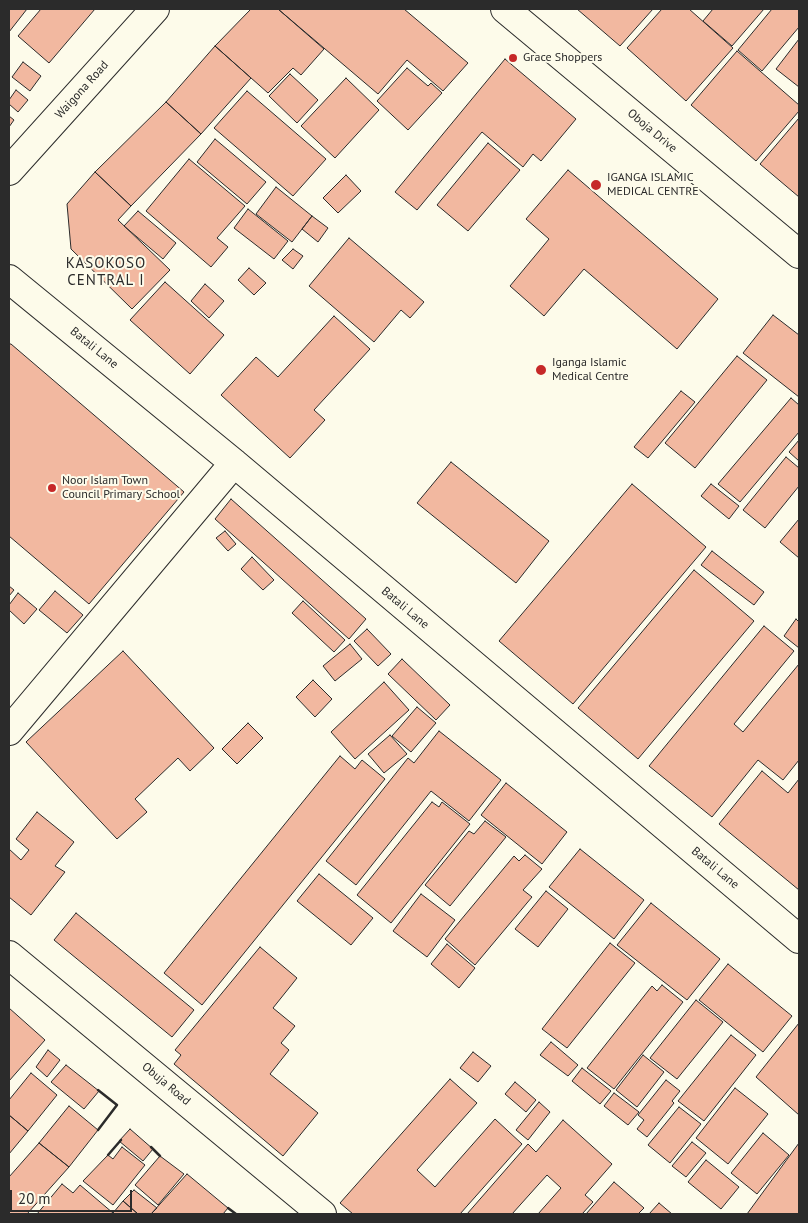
<!DOCTYPE html>
<html>
<head>
<meta charset="utf-8">
<style>
  body { margin:0 }
  #map { position:relative; width:808px; height:1223px; overflow:hidden; background:#fdfbea; font-family:"PT Sans",sans-serif }
  canvas { display:block }
  .frame { position:absolute; inset:0; border:10px solid #2b2b2b; pointer-events:none }
  .scale { position:absolute; left:10px; top:1190px; width:122px; height:22px; box-sizing:border-box; border:2px solid #2b2b2b; border-top:0; padding-left:6px; font-size:15px; line-height:18px; white-space:nowrap; color:#2b2b2b; -webkit-text-stroke:4px #fdfbea; paint-order:stroke }
</style>
</head>
<body>
<div id="map">
<canvas width="808" height="1223"></canvas>
<div class="frame"></div>
<div class="scale">20 m</div>
</div>
<script>
const ctx = document.querySelector('canvas').getContext('2d');
ctx.lineJoin = 'round';
function paint(path, color) { ctx.fillStyle = color; ctx.fill(path, 'evenodd'); }
const shape = rows => new Path2D(rows.map(r => 'M' + r).join(''));
function trace(path, color, width, dash) { ctx.strokeStyle = color; ctx.lineWidth = width; ctx.lineCap = dash ? 'butt' : 'round'; ctx.setLineDash(dash || []); ctx.stroke(path); }
function drawText(font, color, halo, rows, align = 'center') {
  ctx.font = font + ' "PT Sans",sans-serif'; ctx.lineWidth = 4; ctx.setLineDash([]); ctx.textBaseline = 'middle'; ctx.strokeStyle = halo; ctx.fillStyle = color; for (const [text, x, y, turn = 0] of rows) {
    ctx.save(); ctx.translate(x, y); ctx.rotate((+turn || 0) * Math.PI / 180); ctx.textAlign = isNaN(turn) ? turn : align; if (halo) ctx.strokeText(text, 0, 0); ctx.fillText(text, 0, 0); ctx.restore();
  }
}
const building = shape([
  [9,9,27,9,9,32,9,9],
  [41,9,95,9,49,63,18,36,41,9],
  [251,9,278,9,324,49,301,75,293,68,268,93,215,46,251,9],
  [278,9,404,9,468,63,443,91,407,60,378,94,278,9],
  [577,9,653,9,620,46,577,9],
  [662,9,689,9,733,48,686,101,627,48,662,9],
  [713,9,764,9,732,46,703,21,713,9],
  [772,9,799,9,799,27,762,71,738,50,772,9],
  [799,39,799,87,776,69,799,39],
  [215,46,251,78,201,134,166,102,215,46],
  [737,51,799,105,799,111,756,161,691,105,737,51],
  [505,59,576,119,541,161,533,154,523,167,482,132,417,210,395,192,505,59],
  [23,62,41,76,30,91,12,77,23,62],
  [407,68,428,86,431,83,442,93,408,130,377,101,407,68],
  [290,74,318,100,297,123,269,96,290,74],
  [346,78,379,110,335,158,301,126,346,78],
  [16,90,28,100,18,112,9,104,9,100,16,90],
  [247,91,326,159,293,196,214,128,247,91],
  [166,102,201,134,131,206,95,172,166,102],
  [9,116,14,120,9,127,9,116],
  [799,118,799,197,760,164,799,118],
  [215,139,266,182,247,204,197,162,215,139],
  [488,143,520,170,468,231,437,205,488,143],
  [189,159,245,206,217,238,228,247,211,267,146,211,189,159],
  [568,170,718,299,677,349,584,269,544,316,510,286,549,239,526,219,568,170],
  [95,172,131,206,118,220,170,270,132,309,71,249,67,204,95,172],
  [346,175,361,191,338,213,323,198,346,175],
  [276,187,312,216,292,242,256,214,276,187],
  [248,209,288,241,274,259,234,228,248,209],
  [138,211,176,243,163,259,124,226,138,211],
  [312,216,328,228,318,242,302,229,312,216],
  [349,238,424,302,410,318,401,310,374,342,309,286,349,238],
  [293,249,303,256,293,269,282,260,293,249],
  [249,268,266,283,254,295,238,280,249,268],
  [165,282,224,335,190,374,130,320,165,282],
  [205,284,224,301,209,318,191,301,205,284],
  [773,315,799,335,799,397,743,353,773,315],
  [334,316,370,349,314,410,325,420,290,458,221,395,256,357,278,377,334,316],
  [9,344,11,344,184,492,89,604,9,536,9,344],
  [737,356,767,380,695,468,665,443,737,356],
  [681,391,695,402,648,458,634,447,681,391],
  [791,398,799,405,799,432,740,502,718,484,791,398],
  [799,440,799,461,789,452,799,440],
  [786,457,799,468,799,486,765,528,743,510,786,457],
  [451,462,549,541,516,583,417,503,451,462],
  [632,484,706,547,573,704,499,641,632,484],
  [711,484,739,506,729,519,701,496,711,484],
  [231,499,366,619,349,639,215,519,231,499],
  [799,519,799,558,780,542,799,519],
  [225,531,236,544,228,551,216,538,225,531],
  [712,551,764,592,754,605,701,565,712,551],
  [252,557,274,580,263,590,241,569,252,557],
  [694,570,754,621,638,759,578,708,694,570],
  [9,586,14,590,9,596,9,586],
  [55,591,83,615,67,633,39,610,55,591],
  [18,593,37,609,24,624,9,610,9,605,18,593],
  [303,601,345,640,334,652,292,613,303,601],
  [796,619,799,622,799,648,784,636,796,619],
  [764,626,794,651,734,724,743,732,799,664,799,760,783,780,758,760,712,817,649,766,764,626],
  [367,629,391,654,378,666,354,641,367,629],
  [350,644,362,659,335,681,323,666,350,644],
  [123,651,214,748,190,771,178,758,135,799,147,812,117,839,26,742,123,651],
  [402,659,450,705,436,720,388,674,402,659],
  [313,680,332,699,315,717,296,697,313,680],
  [384,682,409,710,355,759,331,732,384,682],
  [417,707,436,723,411,752,392,736,417,707],
  [248,723,263,738,237,764,222,749,248,723],
  [439,731,501,780,469,821,431,791,356,885,326,861,408,758,414,763,439,731],
  [390,735,407,754,384,773,368,754,390,735],
  [340,756,355,769,362,760,385,779,202,1005,164,973,340,756],
  [762,771,788,793,799,779,799,890,719,824,762,771],
  [506,783,567,832,542,864,481,815,506,783],
  [432,802,439,807,442,802,470,824,391,923,357,895,432,802],
  [37,812,74,842,55,866,65,872,31,915,9,897,9,849,21,860,29,850,16,839,37,812],
  [485,821,506,837,450,906,425,885,469,831,474,834,485,821],
  [580,849,644,900,614,939,549,887,580,849],
  [525,855,542,869,523,890,532,897,475,965,445,939,514,856,519,861,525,855],
  [319,874,373,918,351,945,297,901,319,874],
  [546,891,568,909,538,947,515,929,546,891],
  [421,894,455,920,427,957,393,931,421,894],
  [651,903,720,959,687,1000,617,945,651,903],
  [76,913,194,1010,172,1037,54,940,76,913],
  [610,943,635,963,567,1048,542,1029,610,943],
  [447,944,475,968,459,988,431,964,447,944],
  [260,947,297,978,273,1008,295,1026,281,1043,289,1050,270,1074,318,1113,283,1156,174,1064,181,1055,175,1050,260,947],
  [728,964,792,1016,763,1052,699,1000,728,964],
  [662,985,683,1002,614,1089,587,1068,652,986,657,991,662,985],
  [696,1000,723,1022,677,1079,650,1058,696,1000],
  [9,1008,45,1040,9,1081,9,1008],
  [799,1023,799,1115,756,1077,799,1023],
  [731,1035,756,1055,704,1121,678,1101,731,1035],
  [551,1042,578,1065,568,1076,540,1055,551,1042],
  [48,1050,60,1060,47,1077,36,1067,48,1050],
  [473,1052,491,1066,478,1082,460,1068,473,1052],
  [643,1055,664,1072,637,1107,616,1090,643,1055],
  [66,1065,99,1091,84,1109,51,1082,66,1065],
  [582,1068,611,1091,600,1104,572,1081,582,1068],
  [31,1073,57,1095,28,1131,9,1115,9,1100,31,1073],
  [450,1079,477,1103,417,1170,435,1187,495,1119,522,1144,460,1214,353,1214,340,1203,450,1079],
  [666,1080,680,1091,672,1101,674,1103,647,1137,637,1129,644,1120,638,1115,666,1080],
  [515,1082,536,1100,526,1112,505,1094,515,1082],
  [735,1088,768,1114,728,1164,696,1138,735,1088],
  [614,1093,639,1112,628,1125,604,1106,614,1093],
  [539,1102,550,1112,528,1140,516,1130,539,1102],
  [69,1106,98,1130,69,1167,39,1143,69,1106],
  [679,1107,701,1124,670,1163,648,1145,679,1107],
  [9,1115,28,1131,9,1154,9,1115],
  [563,1120,612,1164,585,1195,593,1202,582,1214,538,1214,561,1188,547,1175,512,1214,467,1214,528,1144,536,1152,563,1120],
  [130,1129,153,1149,143,1161,119,1141,130,1129],
  [763,1133,789,1155,757,1194,731,1173,763,1133],
  [692,1142,706,1153,686,1177,672,1166,692,1142],
  [39,1143,69,1167,27,1214,9,1214,9,1177,39,1143],
  [799,1143,799,1214,747,1214,799,1143],
  [122,1147,145,1165,113,1205,83,1181,108,1155,113,1159,122,1147],
  [160,1156,184,1174,158,1205,135,1185,160,1156],
  [706,1160,739,1187,721,1209,688,1182,706,1160],
  [187,1174,228,1208,223,1214,151,1214,187,1174],
  [614,1182,644,1208,638,1214,586,1214,614,1182],
  [62,1184,73,1193,80,1185,113,1213,123,1201,138,1214,37,1214,62,1184],
  [134,1190,157,1208,151,1214,138,1214,123,1201,134,1190],
  [659,1203,672,1214,649,1214,659,1203]
]);
paint(building, '#f2b8a0');
trace(building, '#2b2b2b', 1);
const street = shape([
  [505,9,799,254],
  [9,171,155,9],
  [9,279,234,463,799,939],
  [9,731,234,463],
  [9,955,322,1214]
]);
trace(street, '#2b2b2b', 30);
trace(street, '#fdfbea', 28);
trace(shape([
  [98,1130,117,1105,98,1090],
  [151,1147,160,1156],
  [108,1155,121,1140],
  [228,1208,236,1214]
]), '#2b2b2b', 2.5);
for (const [x, y, r, color] of [
  [513,58,5,"#c62828"],
  [596,185,6,"#c62828"],
  [541,370,6,"#c62828"],
  [52,488,5,"#c62828"]
]) { const dot = new Path2D(); dot.arc(x, y, r, 0, 2 * Math.PI); ctx.fillStyle = color; ctx.fill(dot); trace(dot, '#fdfbea', 2); }
drawText('12px', '#2b2b2b', '#fdfbea', [
  ["Grace Shoppers",523,58],
  ["IGANGA ISLAMIC",607,178],
  ["MEDICAL CENTRE",607,192],
  ["Iganga Islamic",552,363],
  ["Medical Centre",552,377],
  ["Noor Islam Town",62,481],
  ["Council Primary School",62,495]
], 'left');
drawText('12px', '#2b2b2b', '#fdfbea', [
  ["Waigona Road",82,90,-48],
  ["Oboja Drive",652,131,40],
  ["Batali Lane",94,348,39],
  ["Batali Lane",405,608,40],
  ["Batali Lane",715,868,40],
  ["Obuja Road",166,1084,40]
]);
ctx.letterSpacing = '1px';
drawText('15px', '#2b2b2b', '#fdfbea', [
  ["KASOKOSO",106,264],
  ["CENTRAL I",106,281]
]);
ctx.letterSpacing = '0px';
</script>
</body>
</html>
